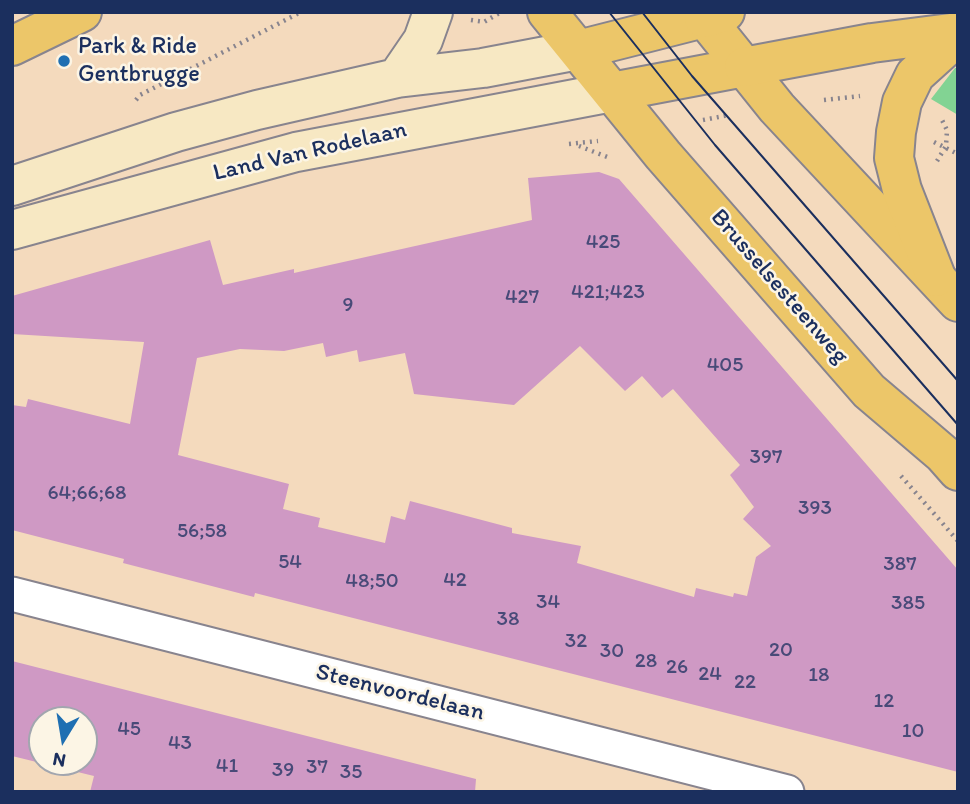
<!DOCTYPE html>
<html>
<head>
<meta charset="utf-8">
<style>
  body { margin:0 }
  #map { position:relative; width:970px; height:804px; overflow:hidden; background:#f4dabd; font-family:Itim,sans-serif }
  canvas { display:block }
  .frame { position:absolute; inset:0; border:14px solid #1b2f5e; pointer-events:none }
  .north { position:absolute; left:28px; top:706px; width:70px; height:70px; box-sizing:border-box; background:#fcf5e5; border:2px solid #a2a6af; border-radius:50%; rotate:191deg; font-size:19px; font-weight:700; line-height:28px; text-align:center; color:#1b2f5e }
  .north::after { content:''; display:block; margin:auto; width:24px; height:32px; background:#1f6fb2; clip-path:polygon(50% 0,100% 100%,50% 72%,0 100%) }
</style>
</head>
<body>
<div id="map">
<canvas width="970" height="804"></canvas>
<div class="frame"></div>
<div class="north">N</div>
</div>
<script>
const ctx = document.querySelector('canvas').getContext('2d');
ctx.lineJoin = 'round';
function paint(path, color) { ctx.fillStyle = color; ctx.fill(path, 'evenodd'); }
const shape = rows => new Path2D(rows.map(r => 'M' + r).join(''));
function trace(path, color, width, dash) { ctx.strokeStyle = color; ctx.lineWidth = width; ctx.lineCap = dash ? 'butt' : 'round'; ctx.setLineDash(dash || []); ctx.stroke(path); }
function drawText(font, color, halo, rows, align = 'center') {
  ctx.font = font + ' Itim,sans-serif'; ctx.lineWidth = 5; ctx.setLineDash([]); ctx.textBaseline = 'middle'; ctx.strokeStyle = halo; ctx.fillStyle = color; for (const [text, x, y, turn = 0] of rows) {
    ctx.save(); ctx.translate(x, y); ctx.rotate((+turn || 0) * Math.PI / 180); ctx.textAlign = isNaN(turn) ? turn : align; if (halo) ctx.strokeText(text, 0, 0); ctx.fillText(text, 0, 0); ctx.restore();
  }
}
paint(shape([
  [955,68,958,68,958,115,931,99]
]), '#82d393');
paint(shape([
  [599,172,619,179,958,570,958,772,255,593,254,597,123,563,124,559,12,530,12,405,26,407,28,399,130,424,144,342,12,334,12,296,210,240,223,285,294,269,294,273,532,220,528,178],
  [323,343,326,357,357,350,359,362,405,353,414,394,514,405,580,346,625,391,642,376,662,398,673,389,740,465,730,475,754,507,743,519,771,546,756,557,747,596,734,593,733,597,696,588,694,597,577,563,581,546,512,533,512,528,410,501,405,520,391,516,385,543,318,527,320,518,283,509,289,484,178,455,197,358,240,349,284,351],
  [12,661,476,779,475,792,90,792,94,776,12,756],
  [42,720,84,720,84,762,42,762]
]), '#cf99c4');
const street = shape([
  [12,594,787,792]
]);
const secondary = shape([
  [397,78,423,40,433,12],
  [12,186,176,132,257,110,397,78,483,68,578,50],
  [12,230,296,152,612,92]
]);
const primary = shape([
  [547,12,663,155,869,391,943,454,958,471],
  [700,12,777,108,958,302],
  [578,50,704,18],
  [612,92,744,67]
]);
const highway = shape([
  [704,18,725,12],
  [12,46,82,12],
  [744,67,872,43,958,32],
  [936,277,902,190,894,158,896,132,902,102,915,75,958,36]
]);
trace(street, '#88848e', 37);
trace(secondary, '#88848e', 42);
trace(primary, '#88848e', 42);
trace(highway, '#88848e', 42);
trace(shape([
  [471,20,484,22,501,12],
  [136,100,140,95,301,12],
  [824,100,860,96],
  [703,120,729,115],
  [934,142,958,154],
  [569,144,598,141],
  [579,146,610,158],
  [937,161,946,146,947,130,941,118],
  [901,476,958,541]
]), '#88848e', 4.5, [2, 5]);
trace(street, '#fff', 33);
trace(secondary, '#f7e8c3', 38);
trace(primary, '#ecc669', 38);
trace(highway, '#ecc669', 38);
trace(shape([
  [609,12,715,145,958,425],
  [642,12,692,76,958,381]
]), '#1b2f5e', 2);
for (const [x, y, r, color] of [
  [64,61,7,"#1f6fb2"]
]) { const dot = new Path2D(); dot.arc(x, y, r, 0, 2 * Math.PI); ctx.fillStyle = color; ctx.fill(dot); trace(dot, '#fcf5e5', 2.5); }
drawText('21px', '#484a78', null, [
  ["425",603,243],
  ["421;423",608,293],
  ["427",522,298],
  ["9",348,306],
  ["405",725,366],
  ["397",766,458],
  ["64;66;68",87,494],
  ["393",815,509],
  ["56;58",202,532],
  ["54",290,563],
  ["387",900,565],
  ["42",455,581],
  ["48;50",372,582],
  ["34",548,603],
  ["385",908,604],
  ["38",508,620],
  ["32",576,642],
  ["20",781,651],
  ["30",612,652],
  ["28",646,662],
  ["26",677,668],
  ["24",710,675],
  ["18",819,676],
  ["22",745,683],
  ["12",884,702],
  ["45",129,730],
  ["10",913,732],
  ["43",180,744],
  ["41",227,767],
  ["37",317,768],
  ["39",283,771],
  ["35",351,773]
]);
drawText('24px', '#1b2f5e', '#fcf5e5', [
  ["Park & Ride",78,47],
  ["Gentbrugge",78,75]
], 'left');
drawText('24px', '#1b2f5e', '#fcf5e5', [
  ["Land Van Rodelaan",310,152,-13],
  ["Brusselsesteenweg",779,287,49],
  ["Steenvoordelaan",400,693,14]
]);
</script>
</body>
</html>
